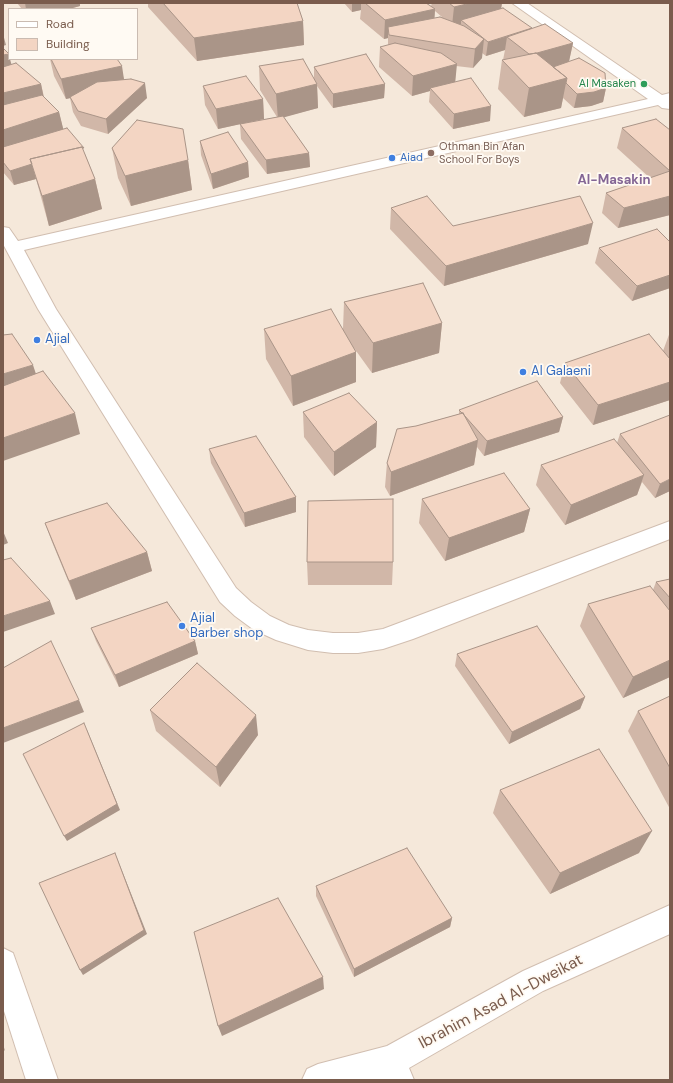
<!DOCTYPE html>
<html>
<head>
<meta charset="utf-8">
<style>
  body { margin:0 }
  #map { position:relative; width:673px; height:1083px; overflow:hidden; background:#fdf6ec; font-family:"DM Sans",sans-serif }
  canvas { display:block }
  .frame { position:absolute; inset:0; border:4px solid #7a5c4d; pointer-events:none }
  .legend { position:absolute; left:8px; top:8px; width:130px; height:52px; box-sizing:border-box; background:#fffaf3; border:1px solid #cabbb1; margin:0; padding:5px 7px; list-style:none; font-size:12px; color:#7a5c4d }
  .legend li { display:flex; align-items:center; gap:8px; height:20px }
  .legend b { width:20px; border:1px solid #cabbb1 }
</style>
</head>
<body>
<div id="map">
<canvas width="673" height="1083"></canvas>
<div class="frame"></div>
<ul class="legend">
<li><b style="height:5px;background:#fff"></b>Road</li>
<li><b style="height:11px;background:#f3d5c3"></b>Building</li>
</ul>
</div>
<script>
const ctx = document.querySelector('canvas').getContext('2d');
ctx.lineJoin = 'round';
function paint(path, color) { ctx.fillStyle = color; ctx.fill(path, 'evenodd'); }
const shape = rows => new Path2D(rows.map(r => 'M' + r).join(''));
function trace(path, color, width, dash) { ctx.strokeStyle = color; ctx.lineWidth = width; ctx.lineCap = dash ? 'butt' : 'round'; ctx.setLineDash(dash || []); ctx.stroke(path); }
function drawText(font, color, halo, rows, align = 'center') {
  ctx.font = font + ' "DM Sans",sans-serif'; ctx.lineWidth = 3.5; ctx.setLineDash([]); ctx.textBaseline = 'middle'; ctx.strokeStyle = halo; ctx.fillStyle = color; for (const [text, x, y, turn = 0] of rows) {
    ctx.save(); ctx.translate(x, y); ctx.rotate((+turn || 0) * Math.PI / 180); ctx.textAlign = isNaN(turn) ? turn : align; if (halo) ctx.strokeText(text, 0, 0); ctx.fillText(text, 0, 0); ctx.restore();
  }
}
paint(shape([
  [3,3,670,3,670,1080,3,1080],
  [9,9,137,9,137,59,9,59]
]), '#f5e8da');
const minor = shape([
  [512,3,527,3,662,95,670,93,670,109,662,108,658,105,24,250,56,309,236,588,251,602,270,616,289,625,308,630,333,633,358,633,383,629,670,521,670,539,413,639,383,649,358,653,333,653,308,650,276,640,254,630,235,616,220,602,38,309,3,244,3,227,9,228,18,241,648,99,512,3],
  [670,905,670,934,543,991,409,1068,414,1080,302,1080,307,1069,318,1064,387,1046,523,971,670,905]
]);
const tertiary = shape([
  [3,948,13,953,58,1080,26,1080,3,1008,3,948]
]);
trace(minor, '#d1beb0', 2);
trace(tertiary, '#d1beb0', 2);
paint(minor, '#fff');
paint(tertiary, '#fff');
paint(shape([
  [17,3,80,3,80,6,69,9,22,9],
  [148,3,297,3,303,21,304,45,197,61,148,7],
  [344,3,426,3,431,6,432,3,502,3,501,9,532,28,573,43,569,61,606,88,603,102,591,106,574,108,563,98,561,108,524,117,498,89,502,60,503,60,505,50,486,56,482,53,482,58,473,68,456,66,455,82,490,121,453,129,429,102,430,91,412,96,379,67,380,47,388,45,388,38,384,39,360,19,361,10,352,12],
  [435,11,442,17,434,18],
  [3,48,11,65,41,84,44,97,59,112,63,129,85,154,95,179,102,209,49,226,36,179,14,185,3,172],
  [50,59,117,59,124,79,147,98,108,134,81,126,73,112,70,98,66,99,54,76],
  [259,66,314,78,314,67,385,84,384,98,333,108,317,86,318,108,283,117,309,153,310,167,267,174,241,139,240,124,218,129,205,105,203,86,263,99,264,119,241,124,277,117,260,90],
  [622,128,670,130,670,215,618,228,602,213,606,193,650,178,617,148],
  [200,141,248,162,249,177,213,189,201,155],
  [112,148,188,160,192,190,131,206,118,178],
  [391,208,453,226,588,244,444,286,390,229],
  [670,242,670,288,632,301,595,263,599,248],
  [344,302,442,323,439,353,372,373,354,348,356,352,356,382,293,406,266,359,264,329,343,329],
  [670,332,670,400,593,425,560,383,565,363,663,351],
  [459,410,563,417,559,432,484,456,477,447,474,465,390,496,385,487,387,463,416,426,459,414],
  [303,412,377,422,376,447,334,476,304,437],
  [620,434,670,491,655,498,642,482,637,495,565,525,536,485,541,465,617,443],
  [209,449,296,497,296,512,245,527,211,463],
  [422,499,530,509,524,532,445,561,419,523],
  [45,523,147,552,152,571,76,600,52,542],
  [307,562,393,562,392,585,308,585],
  [670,579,670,677,623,698,580,626,588,604,653,590,656,582],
  [91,628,195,641,198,654,119,687,96,641],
  [457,654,585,697,580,709,509,744,455,666],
  [670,696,670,809,628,731,638,711],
  [150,710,258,735,220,787,156,731],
  [500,790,639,853,550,894,493,813],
  [316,886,452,918,450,927,354,977,316,896]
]), '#d1b7a8');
paint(shape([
  [25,3,80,3,80,6,69,9,26,9],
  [352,3,361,3,361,10,352,12],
  [471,3,502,3,500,15,461,20,461,24,452,26,454,7],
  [435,9,434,28,388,27,388,38,384,39,385,20],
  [303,21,304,45,197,61,194,38],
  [532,29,507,37,505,50,486,56,488,42],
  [3,34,6,45,3,46],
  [484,39,482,58,473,68,475,49],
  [573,43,568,66,553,71,530,55],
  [9,54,9,59,10,59,14,74,3,76,3,55],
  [457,64,455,84,430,88,430,91,412,96,413,76],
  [122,66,125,86,66,99,61,79],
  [567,78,561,108,524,117,529,88],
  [145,83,147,98,108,134,106,119],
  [41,84,45,104,3,114,3,93],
  [317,84,318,108,278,119,276,94],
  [385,84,384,98,333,108,333,94],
  [606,88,603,102,591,106,574,108,577,94],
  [263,99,264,119,218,129,216,109],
  [491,106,490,121,453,129,454,114],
  [59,112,64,132,3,152,3,130],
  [309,153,310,167,267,174,266,160],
  [188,160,192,190,131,206,125,176],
  [248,162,249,177,213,189,211,174],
  [32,164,36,179,14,185,10,171],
  [95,179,102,209,49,226,42,196],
  [670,196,670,215,618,228,624,208],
  [593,223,588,244,444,286,446,266],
  [670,275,670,288,632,301,637,286],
  [442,323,439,353,372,373,373,343],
  [356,352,356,382,293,406,291,376],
  [33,365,38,380,3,390,3,374],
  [670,382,670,400,593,425,598,405],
  [75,413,80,434,3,461,3,438],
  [563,417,559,432,484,456,487,441],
  [377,422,376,447,334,476,334,452],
  [478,440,474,465,390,496,391,472],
  [644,475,637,495,565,525,571,505],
  [670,479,670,491,655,498,660,484],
  [296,497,296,512,245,527,244,513],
  [530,509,524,532,445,561,449,538],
  [3,531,8,543,3,545],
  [147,552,152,571,76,600,69,581],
  [50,601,55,614,3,632,3,616],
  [195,641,198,654,119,687,115,675],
  [670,660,670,677,623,698,633,677],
  [585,697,580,709,509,744,512,732],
  [79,700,84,712,3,743,3,728],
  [256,715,258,735,220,787,216,767],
  [87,730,120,810,67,841,64,836],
  [652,831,639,853,550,894,560,873],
  [115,853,147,934,83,975,80,970],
  [452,918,450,927,354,977,354,969],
  [323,977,324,989,222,1036,218,1026],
  [3,1044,5,1051,3,1049]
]), '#aa9588');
const building = shape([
  [163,3,297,3,303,21,194,38,163,3],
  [365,3,426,3,435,9,385,20,365,3],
  [449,3,471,3,454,7,449,3],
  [503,8,532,28,488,42,461,20,503,8],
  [440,17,464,26,484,39,475,49,389,35,388,27,440,17],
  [545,24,573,43,537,53,529,54,507,37,545,24],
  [395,43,441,53,457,64,413,76,380,47,395,43],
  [3,48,9,54,3,55,3,48],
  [536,53,567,78,529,88,502,60,536,53],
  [366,54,385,84,333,94,314,67,366,54],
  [579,58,605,73,606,88,594,92,577,94,566,83,567,78,553,67,579,58],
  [51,59,117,59,122,66,61,79,51,59],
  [303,59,317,84,276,94,259,66,303,59],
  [16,63,41,84,3,93,3,67,16,63],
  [246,76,263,99,216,109,203,86,246,76],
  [471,78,491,106,454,114,430,88,471,78],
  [131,79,145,83,106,119,78,111,70,97,97,82,131,79],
  [42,95,59,112,3,130,3,105,42,95],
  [283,116,309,153,266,160,240,124,283,116],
  [656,119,670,130,670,171,622,128,656,119],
  [137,120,183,129,188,160,125,176,112,148,137,120],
  [67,128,84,148,83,148,82,147,30,159,32,164,10,171,3,162,3,147,67,128],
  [228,132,248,162,211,174,200,141,228,132],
  [82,147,95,179,42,196,30,159,82,147],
  [670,171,670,196,624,208,606,193,670,171],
  [427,196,453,226,580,196,593,223,446,266,391,208,427,196],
  [657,229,670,242,670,275,637,286,599,248,657,229],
  [423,283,442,323,373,343,344,302,423,283],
  [331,309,356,352,291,376,264,329,331,309],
  [12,334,33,365,3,374,3,335,12,334],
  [649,334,670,359,670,382,598,405,565,363,649,334],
  [43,371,75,413,3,438,3,386,43,371],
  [537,381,563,417,487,441,464,415,463,413,462,413,459,410,537,381],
  [349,393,377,422,334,452,303,412,349,393],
  [463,413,478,440,391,472,387,463,397,429,416,426,463,413],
  [670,415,670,479,660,484,620,434,670,415],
  [256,436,296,497,244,513,209,449,256,436],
  [614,439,644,475,571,505,541,465,614,439],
  [504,473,530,509,449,538,422,499,504,473],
  [393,499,393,562,307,562,308,501,393,499],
  [107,503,147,552,69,581,45,523,107,503],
  [11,558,50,601,3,616,3,560,11,558],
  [670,579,670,598,656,582,670,579],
  [650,586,670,611,670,660,633,677,588,604,650,586],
  [167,602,195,641,115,675,91,628,167,602],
  [537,626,585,697,512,732,457,654,537,626],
  [51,641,79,700,3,728,3,668,51,641],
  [197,663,256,715,216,767,150,710,197,663],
  [670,696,670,768,638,711,670,696],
  [84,723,117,804,64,836,23,754,84,723],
  [599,749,652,831,560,873,500,790,599,749],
  [407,848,452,918,354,969,316,886,407,848],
  [115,853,144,930,80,970,39,883,115,853],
  [278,898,323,977,218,1026,194,932,278,898]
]);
paint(building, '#f3d5c3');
trace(building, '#aa9588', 1);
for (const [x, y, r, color] of [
  [644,84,4,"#2e9e5b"],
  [431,153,4,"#8d6e63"],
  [392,158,4,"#3f7fe0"],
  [37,340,4,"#3f7fe0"],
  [523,372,4,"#3f7fe0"],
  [182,626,4,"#3f7fe0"]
]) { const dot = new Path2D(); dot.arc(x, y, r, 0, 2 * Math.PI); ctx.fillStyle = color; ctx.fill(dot); trace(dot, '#fffaf3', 1.5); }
drawText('11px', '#27864d', '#fffaf3', [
  ["Al Masaken",636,84]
], 'right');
drawText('11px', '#785e54', '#fffaf3', [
  ["Othman Bin Afan",439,147],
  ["School For Boys",439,160]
], 'left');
drawText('11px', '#366cbe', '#fffaf3', [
  ["Aiad",400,158]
], 'left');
drawText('bold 13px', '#846695', '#fffaf3', [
  ["Al-Masakin",614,181]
]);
drawText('13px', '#366cbe', '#fffaf3', [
  ["Ajial",45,340],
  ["Al Galaeni",531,372],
  ["Ajial",190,619],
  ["Barber shop",190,634]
], 'left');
drawText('16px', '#7a5c4d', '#fffaf3', [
  ["Ibrahim Asad Al-Dweikat",501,1002,-28]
]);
</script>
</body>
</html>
